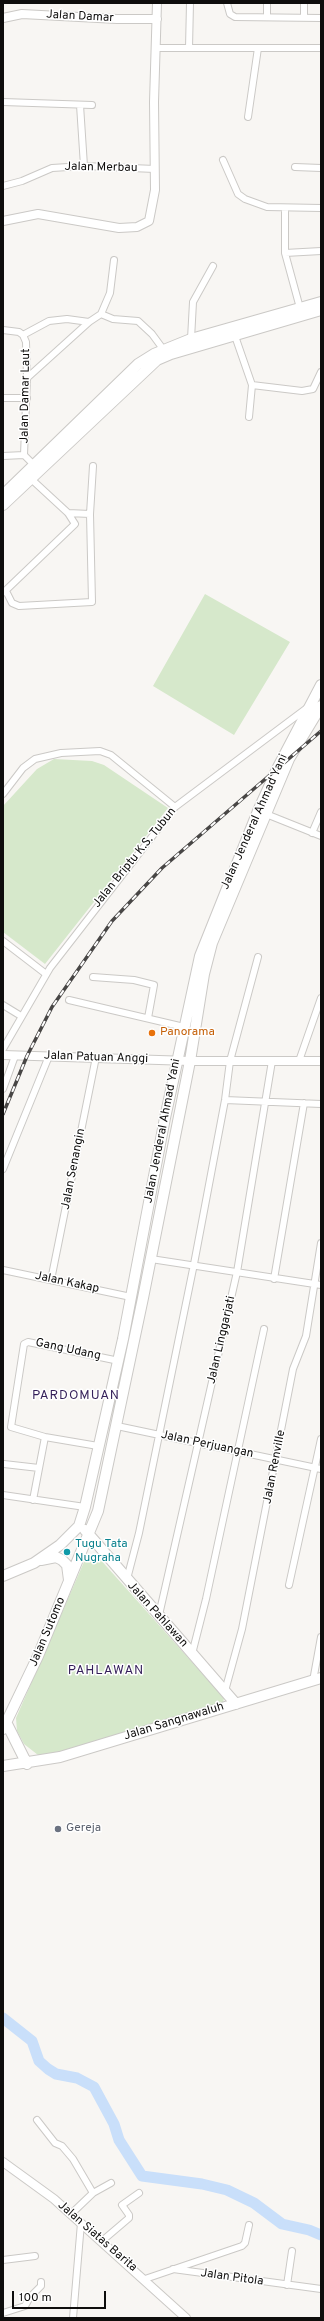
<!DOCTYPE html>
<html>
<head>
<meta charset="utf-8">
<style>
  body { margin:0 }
  #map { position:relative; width:324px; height:2321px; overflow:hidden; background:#f8f6f3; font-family:Overpass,sans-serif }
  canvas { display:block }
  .frame { position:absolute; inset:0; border:4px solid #0e0d0c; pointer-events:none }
  .scale { position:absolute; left:12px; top:2291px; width:94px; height:18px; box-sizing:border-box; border:2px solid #0e0d0c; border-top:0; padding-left:5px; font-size:12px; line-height:14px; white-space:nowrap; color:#0e0d0c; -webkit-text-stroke:3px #fff; paint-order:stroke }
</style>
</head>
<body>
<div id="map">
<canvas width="324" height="2321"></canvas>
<div class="frame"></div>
<div class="scale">100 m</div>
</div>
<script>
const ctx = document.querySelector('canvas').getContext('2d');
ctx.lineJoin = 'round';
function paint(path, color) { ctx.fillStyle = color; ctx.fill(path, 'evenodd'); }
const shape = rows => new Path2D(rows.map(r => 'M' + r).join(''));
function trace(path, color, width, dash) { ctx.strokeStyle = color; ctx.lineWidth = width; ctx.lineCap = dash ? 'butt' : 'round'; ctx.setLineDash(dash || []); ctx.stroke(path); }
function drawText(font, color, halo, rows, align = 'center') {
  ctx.font = font + ' Overpass,sans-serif'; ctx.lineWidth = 3; ctx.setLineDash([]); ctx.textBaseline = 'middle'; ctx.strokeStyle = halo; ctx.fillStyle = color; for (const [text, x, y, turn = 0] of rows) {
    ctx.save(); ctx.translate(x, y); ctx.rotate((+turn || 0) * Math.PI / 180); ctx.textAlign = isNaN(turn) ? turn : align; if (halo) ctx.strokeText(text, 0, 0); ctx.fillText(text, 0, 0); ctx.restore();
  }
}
paint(shape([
  [205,594,290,642,234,735,153,686],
  [54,759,92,761,104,765,168,808,45,964,3,932,3,806,37,769],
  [87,1555,99,1558,224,1698,223,1703,51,1754,38,1755,24,1744,17,1731,16,1718]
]), '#d6e8cb');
trace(shape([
  [3,2018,32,2041,39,2061,48,2069,56,2074,77,2078,94,2087,114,2124,119,2140,142,2176,202,2184,227,2190,254,2203,282,2224,309,2230,321,2235]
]), '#c9dffa', 11);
const minor = shape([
  [227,3,230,14,235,17,321,18],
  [267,17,267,3],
  [304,17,304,3],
  [156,48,321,48],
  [189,48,190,3],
  [3,102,92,105],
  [80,105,84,166],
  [248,117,258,48],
  [223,160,238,194,245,199,267,207,321,208],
  [295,167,321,168],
  [3,186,22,181,52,168,84,166,155,169],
  [285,209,285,253,300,308],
  [285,253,321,251],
  [101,314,113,319,138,321,152,334,163,349],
  [3,330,19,332,23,335,26,342,27,378,24,455],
  [23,335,49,321,67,319,89,322],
  [235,336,252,385,302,391,313,389,321,372],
  [191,339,193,302,213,266],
  [27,378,89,322,101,314,110,293,114,260],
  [3,398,27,398],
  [249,417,252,385],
  [3,456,24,455,34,465],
  [68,513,90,514],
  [6,591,12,603,19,606,92,602,90,514,93,466],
  [4,592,75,524,68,513,29,477],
  [3,794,23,768,35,759,61,753,100,751,111,755,175,807],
  [266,814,321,836],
  [312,833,321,812],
  [3,941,46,974],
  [93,977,134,980,154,985,148,1018],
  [69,1000,184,1027],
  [3,1005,21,1016],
  [3,1049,50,968,175,807,307,708],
  [299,1061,321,998],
  [3,1089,15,1056],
  [225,1100,321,1104],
  [3,1169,49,1056],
  [151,1259,321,1285],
  [3,1270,131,1297],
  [274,1279,304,1103],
  [51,1280,96,1057],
  [117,1426,321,1469],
  [98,1446,45,1437,11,1427,24,1344,28,1342,119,1361],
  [4,1464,39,1468],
  [3,1495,85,1507],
  [33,1500,45,1437],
  [127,1579,139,1533,194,1264,225,1100,230,1061,258,957],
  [289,1585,321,1439],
  [159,1615,237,1272,272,1061],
  [192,1654,206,1599,264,1329],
  [313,1681,321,1637],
  [225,1691,242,1629,293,1369,306,1336,321,1243],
  [37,2120,55,2143,62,2146,73,2159,93,2193,71,2214],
  [93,2193,111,2183],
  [102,2241,129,2218,129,2215,122,2205,139,2193],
  [3,2260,35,2256],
  [173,2269,321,2289],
  [145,2279,242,2246,245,2243,249,2225],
  [287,2285,292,2251],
  [3,2313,25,2306,30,2297,41,2286,41,2282],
  [73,2318,81,2223]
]);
const tertiary = shape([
  [3,18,22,14,117,19,157,19],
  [3,221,38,214,119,228,137,227,149,221,155,190,154,102,157,3],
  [3,1055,190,1061,321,1061],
  [3,2162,54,2199,186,2318]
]);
const primary = shape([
  [85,1530,236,1704],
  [41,1560,56,1557,62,1560,67,1565,69,1580],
  [3,1576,34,1563,60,1545,79,1526,85,1507,123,1339,165,1118,200,956,258,811,277,769,321,685],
  [7,1724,27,1764],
  [3,1729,38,1656,98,1511,143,1298,190,1061,204,974,212,943,289,759,321,706],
  [3,1766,60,1757,321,1678]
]);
const trunk = shape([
  [3,495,138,364,154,354,191,339,321,302],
  [3,505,157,360,171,354,321,310]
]);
trace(minor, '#cbc9c6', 8);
trace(tertiary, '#cbc9c6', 10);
trace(primary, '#cbc9c6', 12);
trace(trunk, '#cbc9c6', 12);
trace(minor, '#fff', 6);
trace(tertiary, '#fff', 8);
trace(primary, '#fff', 10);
trace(trunk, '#fff', 10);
const rail = shape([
  [3,1114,27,1056,52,1007,112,921,162,868,321,731]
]);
trace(rail, '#484645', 3.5);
trace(rail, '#fff', 2, [6]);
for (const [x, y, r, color] of [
  [152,1033,4,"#e8710a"],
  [67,1552,4,"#0f9aa8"],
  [58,1829,4,"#6b7280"]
]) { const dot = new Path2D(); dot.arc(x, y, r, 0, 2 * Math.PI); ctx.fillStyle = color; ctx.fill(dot); trace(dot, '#fff', 1.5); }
drawText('12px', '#0e0d0c', '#fff', [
  ["Jalan Damar",80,17,3],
  ["Jalan Merbau",101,168,1],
  ["Jalan Damar Laut",26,396,-89],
  ["Jalan Jenderal Ahmad Yani",255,822,-66],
  ["Jalan Briptu K.S. Tubun",135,858,-51],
  ["Jalan Patuan Anggi",96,1058,2],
  ["Jalan Jenderal Ahmad Yani",163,1131,-79],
  ["Jalan Senangin",74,1169,-79],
  ["Jalan Kakap",67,1283,12],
  ["Jalan Linggarjati",222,1340,-77],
  ["Gang Udang",68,1350,12],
  ["Jalan Perjuangan",207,1445,12],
  ["Jalan Renville",275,1467,-79],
  ["Jalan Pahlawan",157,1615,48],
  ["Jalan Sutomo",48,1632,-67],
  ["Jalan Sangnawaluh",174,1722,-17],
  ["Jalan Siatas Barita",97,2237,41],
  ["Jalan Pitola",232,2278,8]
]);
drawText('12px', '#c56008', '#fff', [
  ["Panorama",160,1033]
], 'left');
drawText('12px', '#0d838f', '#fff', [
  ["Tugu Tata",75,1545],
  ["Nugraha",75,1559]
], 'left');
drawText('12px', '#5b616d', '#fff', [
  ["Gereja",66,1829]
], 'left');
ctx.letterSpacing = '1px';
drawText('13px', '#341f59', '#fff', [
  ["PARDOMUAN",76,1396],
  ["PAHLAWAN",106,1671]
]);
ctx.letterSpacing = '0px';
</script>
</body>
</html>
